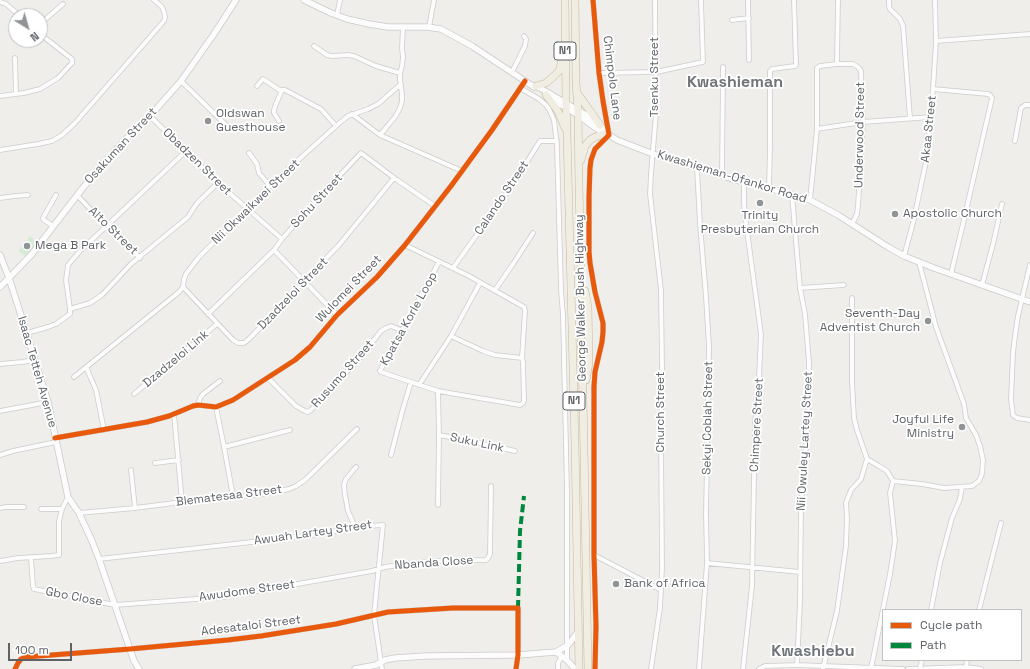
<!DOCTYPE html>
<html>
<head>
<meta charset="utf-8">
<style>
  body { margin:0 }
  #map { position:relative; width:1030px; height:669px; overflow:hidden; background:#efeeea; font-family:"Space Grotesk",sans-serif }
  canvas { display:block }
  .legend { position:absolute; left:882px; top:609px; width:140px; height:52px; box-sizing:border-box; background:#fff; border:1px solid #bfc1c3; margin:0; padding:5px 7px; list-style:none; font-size:12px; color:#5f6368 }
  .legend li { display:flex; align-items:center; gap:8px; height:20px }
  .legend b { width:20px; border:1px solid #bfc1c3 }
  .north { position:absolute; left:8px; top:8px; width:40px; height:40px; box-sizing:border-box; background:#fff; border:1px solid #bfc1c3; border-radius:50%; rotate:143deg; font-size:11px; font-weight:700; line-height:16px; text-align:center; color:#5f6368 }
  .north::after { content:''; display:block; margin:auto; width:14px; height:18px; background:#919496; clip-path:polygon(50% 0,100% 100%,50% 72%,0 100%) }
  .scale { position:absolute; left:8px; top:643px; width:64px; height:18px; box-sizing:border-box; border:2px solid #5f6368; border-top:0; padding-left:5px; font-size:12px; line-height:14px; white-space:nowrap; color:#5f6368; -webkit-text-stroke:3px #fff; paint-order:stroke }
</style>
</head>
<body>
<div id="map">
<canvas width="1030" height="669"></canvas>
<ul class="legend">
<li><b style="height:5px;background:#e8590c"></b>Cycle path</li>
<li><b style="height:5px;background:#00873e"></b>Path</li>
</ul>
<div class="north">N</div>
<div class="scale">100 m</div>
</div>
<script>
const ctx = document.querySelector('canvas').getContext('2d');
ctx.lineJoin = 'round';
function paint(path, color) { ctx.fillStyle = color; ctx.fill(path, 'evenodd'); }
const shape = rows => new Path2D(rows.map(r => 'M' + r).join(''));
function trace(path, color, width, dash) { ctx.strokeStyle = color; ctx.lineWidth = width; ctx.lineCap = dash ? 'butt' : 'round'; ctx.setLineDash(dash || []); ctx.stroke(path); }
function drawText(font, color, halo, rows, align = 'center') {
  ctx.font = font + ' "Space Grotesk",sans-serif'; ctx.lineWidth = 3.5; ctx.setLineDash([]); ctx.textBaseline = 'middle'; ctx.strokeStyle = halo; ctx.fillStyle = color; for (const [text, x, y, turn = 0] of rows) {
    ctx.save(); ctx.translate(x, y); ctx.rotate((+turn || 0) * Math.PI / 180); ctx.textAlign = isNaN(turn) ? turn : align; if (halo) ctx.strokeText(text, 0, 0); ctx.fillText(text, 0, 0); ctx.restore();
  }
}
paint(shape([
  [30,236,37,242,25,256,18,251]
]), '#d8ebd6');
const street = shape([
  [593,0,599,73,603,101,609,135,595,149,591,160,590,168,589,197,589,251,590,263,595,292,603,323,603,332,602,342,595,372,594,387,594,555,596,626,595,669],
  [748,0,749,60],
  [889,0,889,6,890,9,900,19,903,26,910,118],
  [0,2,6,4,20,16],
  [337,15,340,0],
  [732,20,749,18],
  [40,24,63,4],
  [429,27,434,0],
  [936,41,1030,34],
  [314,46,327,55,332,56,348,55,354,56,376,66,400,73],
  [15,58,16,94],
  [837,64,838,0],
  [512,72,525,46,526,39,524,36],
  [599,73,656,72,703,62,701,0],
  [181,81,226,125],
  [257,86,262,80,263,79,281,91],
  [520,88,539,99,546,105,549,109,554,120,557,146,561,290,563,315,567,490,567,660],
  [933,89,988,94,990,95,992,98,963,224,951,274],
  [0,96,24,93,40,89,58,78,72,63,72,59,40,34],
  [352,114,380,135,462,171],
  [150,116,218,183,282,239],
  [279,121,274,113,274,110,276,104,282,90,285,90,321,109,336,126],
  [817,129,863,122,931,117],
  [380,135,395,117,400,108,402,101,402,94,400,80,400,73,402,66,403,57,402,48,403,27],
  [1015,141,1021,108,1025,105,1030,105],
  [0,150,38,144,52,141,62,135,75,123,164,21,165,17,164,12,162,7,154,0],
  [249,153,257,164,259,173,270,186],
  [697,168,700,224,706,297,709,346,706,514,707,563,699,669],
  [722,176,723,67],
  [769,188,770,147,770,71,772,69,795,66,796,65,794,0],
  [77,195,106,226,140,258],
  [792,195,800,288,805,314,809,362,808,422,801,506,800,602,797,665],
  [0,198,15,196,28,195],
  [810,200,817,129,817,68,820,66,837,64,853,64,858,67,861,71,863,122,858,206,857,214,852,224],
  [53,226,44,220,43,218,56,195],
  [405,245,469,276,524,307,525,311,522,358,523,362,524,401,522,404,520,405,438,391,381,372,380,371,439,262],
  [274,250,337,315],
  [904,256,913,223,926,162,933,89,936,41,935,0],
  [1030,265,1018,316,1015,336,1013,353,1011,399,1013,415,1017,418,1030,420],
  [453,268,513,184,540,141,557,141],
  [982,285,993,244,1002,204],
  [183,287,233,340,238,343,244,343,249,339,339,245,394,178],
  [800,288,844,285],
  [495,290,513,264,533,233],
  [852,298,852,382,854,418,857,430,867,459,879,466,887,471,893,481,922,484,944,488,972,486,979,481,982,474,983,460,980,446,976,435,966,418,964,404,936,327,919,262],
  [70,309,90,303,102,295,131,264,188,217,197,203,218,183],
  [208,314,274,250,282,239,308,209,361,153,397,180,435,206],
  [27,333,48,327,56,324,70,314,70,309,66,280,68,265,80,251,186,151],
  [451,336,483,351,495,355,522,358],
  [0,364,22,362,35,360],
  [86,367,96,390,104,430],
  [74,377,179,292,183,287,184,279,186,274,199,257,276,180,336,126,348,116,368,109,378,104,401,84],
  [268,378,296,406,305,411,308,412,311,410,358,360,381,331,386,328,391,326,403,331],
  [419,385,451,336,480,283],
  [134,394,217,324],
  [198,405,200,398,203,394,220,381],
  [216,407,224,447,233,496],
  [0,411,48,402],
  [174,414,182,502],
  [439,435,471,441,515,451],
  [55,438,147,422,169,416,193,406,198,405,216,407,233,400,295,360,310,347,337,315,377,277,405,245,451,186,492,130,525,81],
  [224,447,290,430],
  [0,455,13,451,56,442],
  [391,455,402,412,411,382],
  [155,463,179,460],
  [131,470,135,508],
  [438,505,439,435,438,391],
  [0,508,6,507,24,507],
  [41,509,62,509],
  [79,513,135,508,182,502,262,494,289,489,296,486,305,480,357,429],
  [355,527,348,511,345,495,344,485,346,479,356,467],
  [594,555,661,590],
  [31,558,33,586,34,589,115,605,223,597,372,571,385,567,392,566,435,561,486,560,488,558,490,554,491,486],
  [99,559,288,538,327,533,355,527,383,525,374,615,382,669],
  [0,561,18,558,51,556,59,555,59,521,62,509,68,497],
  [707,563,800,572],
  [931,610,940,563,952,518,960,499,962,487],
  [979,610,1001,523],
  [966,667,967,660],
  [920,668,922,660],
  [15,669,18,663,21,659,26,657,130,649,228,640,261,636,336,624,388,612,453,608,518,608,518,655,516,669],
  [558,669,558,663,562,656],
  [651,669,660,608,662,569,661,431,662,368,661,290,650,194,651,174,656,113,655,0],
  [743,669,752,586,755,423,759,377,761,334,748,238,744,204,744,182],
  [759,669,765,666,797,665,903,669],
  [823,669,837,611,846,546,847,518,846,503,851,490,861,479,867,459],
  [871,669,890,574,895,541,890,493,893,481],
  [908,669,966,667,981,669]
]);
const secondary = shape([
  [304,0,331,13,347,19,369,24,388,27,427,27,441,29,472,46,534,87],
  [532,85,540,88,593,119,606,131,606,133,617,140,653,154,736,180,769,188,810,200,838,215,888,247,904,256,934,268,1030,302],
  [551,99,578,115,604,134,606,133],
  [0,255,9,278,19,309,48,402,68,497,79,513,92,541,99,559,134,661,139,669],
  [0,287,9,278,32,254,82,189,102,165,127,138,150,116,181,81,214,34,236,0],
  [556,652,567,660,575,669],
  [355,669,376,665,385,660,395,658,426,656,518,655,556,652,568,645,578,632]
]);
const highway = shape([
  [565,0,566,102,567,134,575,444,579,669],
  [575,0,576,83,578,110,579,185,581,276,581,337,583,396,588,669],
  [536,86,546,83,553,77,559,71,563,57],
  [578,94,600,125],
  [546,95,558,111,565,128],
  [581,160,585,146,590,140,595,137,604,134],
  [585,291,588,307,589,363,586,380]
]);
trace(street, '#cbcccc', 5.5);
trace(secondary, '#cacacb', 7);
trace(highway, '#c8b996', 8);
trace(street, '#fdfcfc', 4);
trace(secondary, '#fdfcfc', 5.5);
trace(highway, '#f0ede3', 7);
trace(shape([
  [518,608,520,531,524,496]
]), '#00873e', 4, [8, 4]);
trace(shape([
  [593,0,599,73,603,101,609,135,595,149,591,160,590,168,589,197,589,251,590,263,595,292,603,323,603,332,602,342,595,372,594,387,594,555,596,626,595,669],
  [55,438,147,422,169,416,193,406,198,405,216,407,233,400,295,360,310,347,337,315,377,277,405,245,451,186,492,130,525,81],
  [15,669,18,663,21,659,26,657,130,649,228,640,261,636,336,624,388,612,453,608,518,608,518,655,516,669]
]), '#e8590c', 5);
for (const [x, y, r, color] of [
  [208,121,4,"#919496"],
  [760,203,4,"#919496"],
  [895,214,4,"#919496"],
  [27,246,4,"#919496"],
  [928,321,4,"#919496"],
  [962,427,4,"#919496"],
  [616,584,4,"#919496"]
]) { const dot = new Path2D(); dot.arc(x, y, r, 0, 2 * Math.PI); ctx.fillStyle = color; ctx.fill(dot); trace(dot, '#fff', 1.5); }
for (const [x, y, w] of [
  [565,51,22],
  [574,401,22]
]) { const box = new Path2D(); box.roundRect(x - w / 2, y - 9, w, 18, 3); ctx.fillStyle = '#fff'; ctx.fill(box); trace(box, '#5f6368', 1); }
drawText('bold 11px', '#5f6368', null, [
  ["N1",565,51],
  ["N1",574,401]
]);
drawText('12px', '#5f6368', '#fff', [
  ["Tsenku Street",655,77,-90],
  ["Chimpolo Lane",612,78,83],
  ["Akaa Street",929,129,-84],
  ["Underwood Street",860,135,-89],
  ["Osakuman Street",121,146,-47],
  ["Obadzen Street",197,162,44],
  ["Kwashieman-Ofankor Road",732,177,17],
  ["Calando Street",502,198,-56],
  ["Sohu Street",317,201,-47],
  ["Nii Okwaikwei Street",256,202,-44],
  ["Alto Street",113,231,44],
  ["Wulomei Street",349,289,-46],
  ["Dzadzeloi Street",293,294,-46],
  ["George Walker Bush Highway",581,298,-91],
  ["Kpatsa Korle Loop",409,319,-61],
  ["Dzadzeloi Link",176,359,-40],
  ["Isaac Tetteh Avenue",37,372,74],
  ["Rusumo Street",343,374,-48],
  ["Church Street",661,412,-90],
  ["Sekyi Coblah Street",708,418,-89],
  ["Chimpere Street",757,425,-87],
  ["Nii Owuley Lartey Street",805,441,-87],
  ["Suku Link",477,443,12],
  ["Blematesaa Street",229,496,-7],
  ["Awuah Lartey Street",313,533,-8],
  ["Nbanda Close",434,563,-4],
  ["Awudome Street",247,591,-8],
  ["Gbo Close",74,597,11],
  ["Adesataloi Street",251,626,-7]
]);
drawText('12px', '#5f6368', '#fff', [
  ["Oldswan",216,114],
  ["Guesthouse",216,128],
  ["Apostolic Church",903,214],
  ["Trinity",760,216,"center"],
  ["Presbyterian Church",760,230,"center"],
  ["Mega B Park",35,246],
  ["Seventh-Day",920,314,"right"],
  ["Adventist Church",920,328,"right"],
  ["Joyful Life",954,420,"right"],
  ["Ministry",954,434,"right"],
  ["Bank of Africa",624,584]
], 'left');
drawText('bold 16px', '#70757a', '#fff', [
  ["Kwashieman",735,83],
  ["Kwashiebu",813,652]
]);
</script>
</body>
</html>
